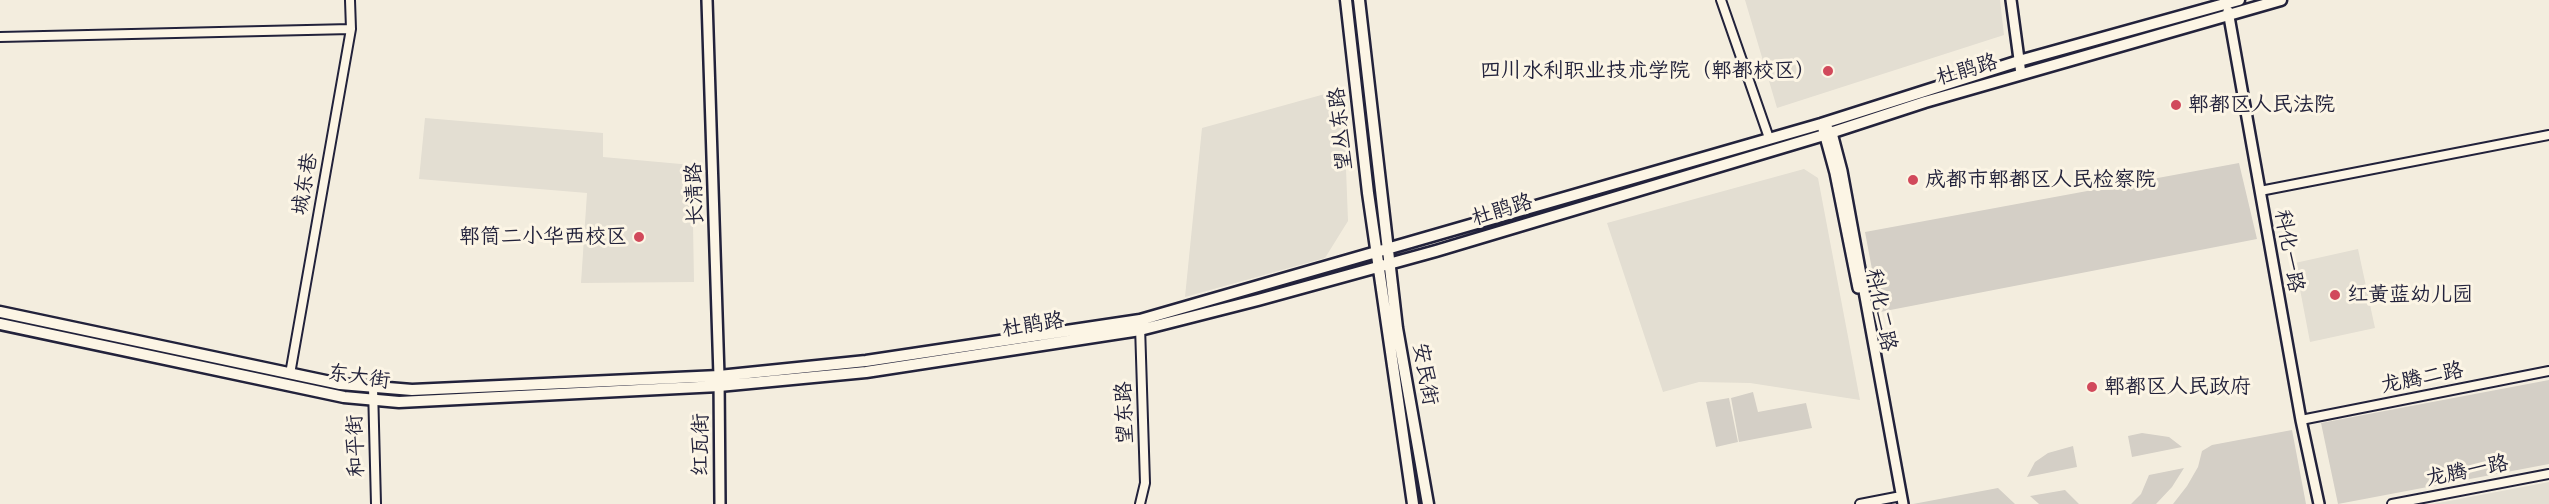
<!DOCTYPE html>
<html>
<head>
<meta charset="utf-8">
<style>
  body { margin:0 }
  canvas { display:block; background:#f3edde }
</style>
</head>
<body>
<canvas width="2549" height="504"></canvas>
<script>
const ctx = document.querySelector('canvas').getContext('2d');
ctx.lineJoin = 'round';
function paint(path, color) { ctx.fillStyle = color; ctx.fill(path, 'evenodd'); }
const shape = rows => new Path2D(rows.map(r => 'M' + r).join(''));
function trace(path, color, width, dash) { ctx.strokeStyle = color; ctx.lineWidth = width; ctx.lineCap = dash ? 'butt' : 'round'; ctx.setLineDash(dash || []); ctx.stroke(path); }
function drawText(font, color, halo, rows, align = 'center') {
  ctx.font = font + ' Delius,"LXGW WenKai TC",sans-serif'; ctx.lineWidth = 6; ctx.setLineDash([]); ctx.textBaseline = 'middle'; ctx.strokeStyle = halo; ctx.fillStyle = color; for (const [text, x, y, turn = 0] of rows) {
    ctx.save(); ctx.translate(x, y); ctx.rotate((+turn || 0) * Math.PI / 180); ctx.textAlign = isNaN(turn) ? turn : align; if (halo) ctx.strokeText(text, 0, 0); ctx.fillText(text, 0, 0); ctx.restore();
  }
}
paint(shape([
  [1745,0,2000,0,2004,35,1777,108],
  [1343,89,1348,221,1325,258,1185,297,1202,128],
  [425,118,603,133,603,157,692,165,694,282,581,283,587,193,419,179],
  [1804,169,1818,178,1860,400,1750,383,1699,382,1663,392,1607,223],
  [2358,249,2375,328,2310,342,2295,263],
  [2549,482,2549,504,2433,504]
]), '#e3ded2');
paint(shape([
  [2239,163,2257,239,1880,312,1865,232],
  [2549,380,2549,464,2338,504,2321,423],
  [1753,392,1758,412,1806,403,1812,428,1739,442,1731,398],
  [1729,398,1738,442,1716,447,1706,402],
  [2292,430,2306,504,2173,504,2187,486,2198,467,2202,451,2212,445],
  [2142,433,2169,437,2182,447,2132,457,2128,436],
  [2073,446,2077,467,2027,477,2035,462,2048,453],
  [2184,468,2172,487,2156,504,2131,504,2141,494,2149,475],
  [1998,488,2015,504,1913,504],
  [2065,490,2079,504,2039,504,2030,496]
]), '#d4cfc6');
const minor = shape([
  [1721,0,1769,138],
  [0,37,351,29],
  [2260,191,2549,135],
  [290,374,351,29,350,0],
  [373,387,376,504],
  [2301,420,2549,371],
  [1140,504,1145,483,1140,326],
  [1860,504,1896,497],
  [2392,504,2549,474]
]);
const tertiary = shape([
  [707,0,719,376,720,504],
  [2011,0,2021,74],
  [2228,11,2301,420,2319,504],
  [1823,129,1835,173,1858,288],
  [1828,129,1832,133,1842,171,1903,504]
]);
const secondary = shape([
  [1346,0,1368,193,1413,504],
  [1359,0,1397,328,1428,504],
  [0,312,340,384,412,390,719,376,866,361,1140,320,1821,124,2019,61,2239,0],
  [0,324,344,397,399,402,719,386,866,372,1140,330,1258,300,1436,251,1824,135,1925,102,2281,0]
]);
trace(minor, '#22223b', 12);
trace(tertiary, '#22223b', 14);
trace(secondary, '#22223b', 15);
trace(minor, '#fcf5e5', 8);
trace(tertiary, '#fcf5e5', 9);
trace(secondary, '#fcf5e5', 10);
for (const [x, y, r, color] of [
  [1828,71,6,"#d1495b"],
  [2176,105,6,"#d1495b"],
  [1913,180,6,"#d1495b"],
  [639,237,6,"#d1495b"],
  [2335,295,6,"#d1495b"],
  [2092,387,6,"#d1495b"]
]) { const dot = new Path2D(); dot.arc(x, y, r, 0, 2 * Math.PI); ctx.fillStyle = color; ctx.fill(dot); trace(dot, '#fcf5e5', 2); }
drawText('21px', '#22223b', '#fcf5e5', [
  ["杜鹃路",1967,70,-16],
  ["望丛东路",1341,129,-96],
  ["城东巷",305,184,-80],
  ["长清路",695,194,-92],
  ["杜鹃路",1502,210,-17],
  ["科化一路",2289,251,80],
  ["科化二路",1881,310,79],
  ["杜鹃路",1033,325,-9],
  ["安民街",1425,374,80],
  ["东大街",359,377,8],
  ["龙腾二路",2422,378,-11],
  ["望东路",1125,413,-92],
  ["红瓦街",701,445,-90],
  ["和平街",356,446,-92],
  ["龙腾一路",2467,471,-11]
]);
drawText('21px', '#22223b', '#fcf5e5', [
  ["四川水利职业技术学院（郫都校区）",1816,71,"right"],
  ["郫都区人民法院",2188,105],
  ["成都市郫都区人民检察院",1925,180],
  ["郫筒二小华西校区",627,237,"right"],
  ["红黄蓝幼儿园",2347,295],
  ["郫都区人民政府",2104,387]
], 'left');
</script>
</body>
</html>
